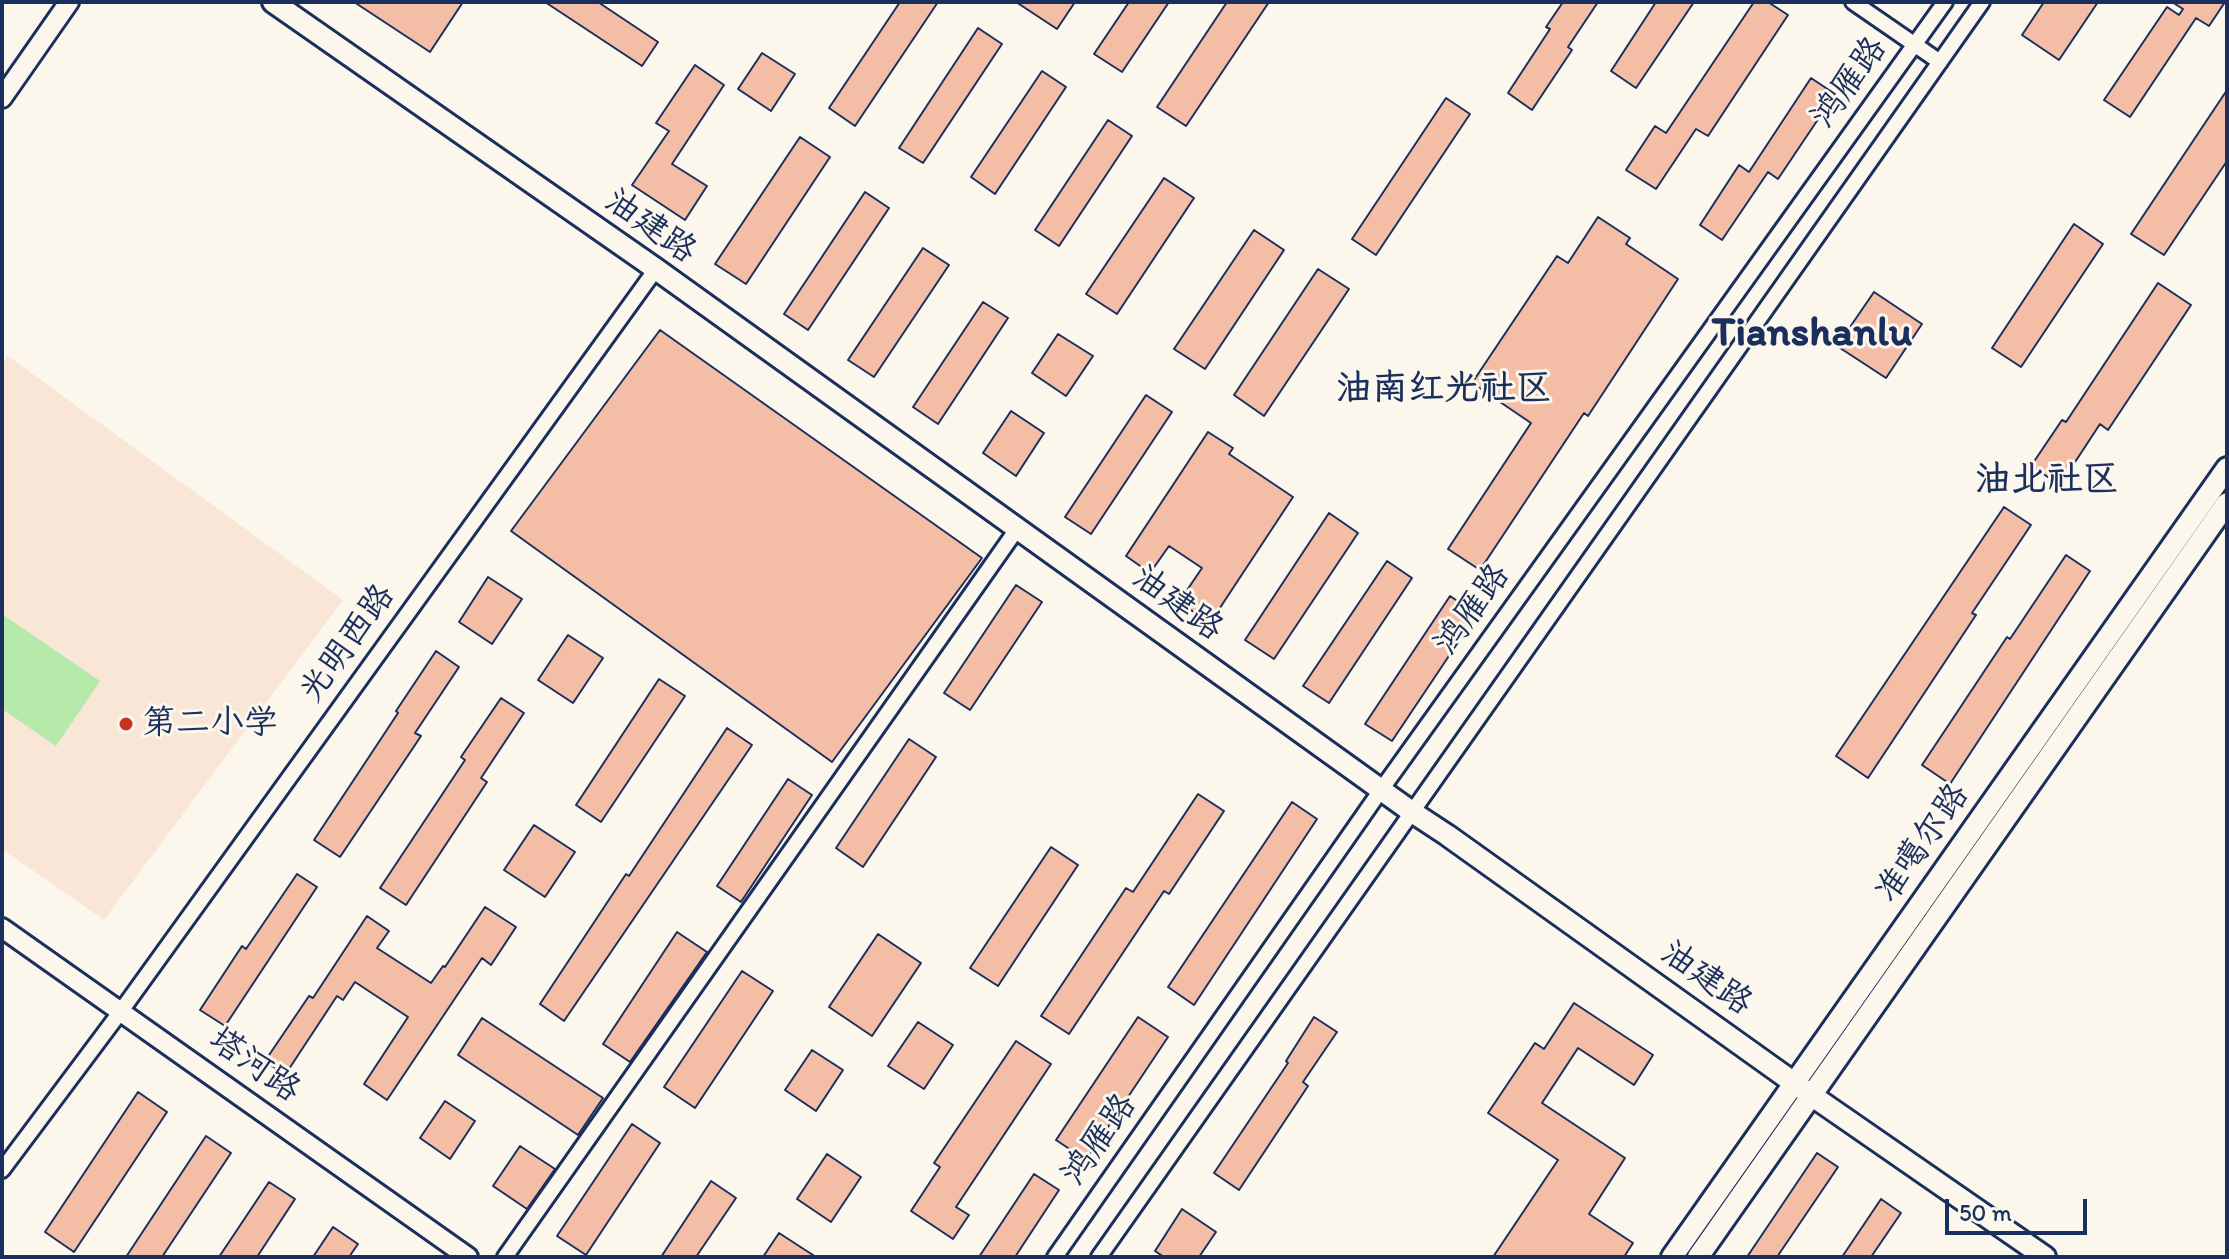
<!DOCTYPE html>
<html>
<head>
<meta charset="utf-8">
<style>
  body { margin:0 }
  #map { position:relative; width:2229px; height:1259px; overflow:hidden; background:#fbf7ec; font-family:Itim,sans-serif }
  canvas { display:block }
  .frame { position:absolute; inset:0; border:4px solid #1b2f5e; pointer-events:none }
  .scale { position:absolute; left:1945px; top:1199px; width:142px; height:36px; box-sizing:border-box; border:4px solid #1b2f5e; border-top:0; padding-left:10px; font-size:24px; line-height:28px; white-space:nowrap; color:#1b2f5e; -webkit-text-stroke:6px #fbf7ec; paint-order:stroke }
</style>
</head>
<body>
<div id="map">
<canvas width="2229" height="1259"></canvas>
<div class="frame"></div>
<div class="scale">50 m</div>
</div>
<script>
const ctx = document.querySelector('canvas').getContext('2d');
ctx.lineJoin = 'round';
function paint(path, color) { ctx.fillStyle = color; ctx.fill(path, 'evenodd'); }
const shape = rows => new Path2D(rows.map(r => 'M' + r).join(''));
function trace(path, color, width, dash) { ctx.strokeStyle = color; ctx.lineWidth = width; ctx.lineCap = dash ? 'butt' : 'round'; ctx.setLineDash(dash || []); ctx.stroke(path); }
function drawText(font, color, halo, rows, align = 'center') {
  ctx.font = font + ' Itim,"LXGW WenKai TC",sans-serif'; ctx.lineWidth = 6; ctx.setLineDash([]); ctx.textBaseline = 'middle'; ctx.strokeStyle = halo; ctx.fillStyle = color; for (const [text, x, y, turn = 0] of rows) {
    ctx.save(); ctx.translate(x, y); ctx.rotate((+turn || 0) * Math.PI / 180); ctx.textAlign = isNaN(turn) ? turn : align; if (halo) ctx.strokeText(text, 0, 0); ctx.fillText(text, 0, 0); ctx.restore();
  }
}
paint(shape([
  [8,356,343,600,104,920,2,849,2,364]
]), '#f9e6d7');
paint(shape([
  [2,614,100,681,56,746,2,709]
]), '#b5eaab');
const building = shape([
  [354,2,463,2,430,52,354,2],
  [545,2,598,2,658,42,642,66,545,2],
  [900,2,938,2,855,126,829,108,900,2],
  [1016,2,1075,2,1057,29,1016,2],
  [1129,2,1169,2,1122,72,1094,54,1129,2],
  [1227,2,1269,2,1186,126,1157,107,1227,2],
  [1563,2,1598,2,1568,47,1572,50,1532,110,1508,93,1550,29,1546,27,1563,2],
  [1656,2,1694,2,1636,88,1611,71,1656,2],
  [1754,2,1768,2,1788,15,1708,136,1696,129,1656,189,1626,170,1655,126,1666,133,1754,2],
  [2044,2,2098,2,2059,60,2022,35,2044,2],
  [2172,2,2225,2,2209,26,2196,18,2130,117,2104,100,2167,7,2179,15,2183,9,2172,2],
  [978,28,1002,44,923,163,899,148,978,28],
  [762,53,795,74,771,111,738,89,762,53],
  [695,65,724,85,672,164,707,186,685,220,632,185,669,131,656,123,695,65],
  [1042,71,1066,87,995,194,971,177,1042,71],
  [1811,78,1835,94,1778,179,1768,172,1722,240,1700,225,1739,165,1749,172,1811,78],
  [2227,90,2227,161,2164,255,2131,234,2227,90],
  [1446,98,1470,114,1376,255,1352,239,1446,98],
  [1108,120,1132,136,1059,246,1035,230,1108,120],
  [800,137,830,157,746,284,715,264,800,137],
  [1164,178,1194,198,1117,314,1086,294,1164,178],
  [865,192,889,208,808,330,784,314,865,192],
  [1598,217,1630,238,1626,244,1678,279,1588,416,1584,413,1480,570,1448,549,1531,423,1472,383,1557,256,1568,263,1598,217],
  [2074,224,2103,244,2021,367,1992,348,2074,224],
  [1254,230,1284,250,1205,369,1174,349,1254,230],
  [923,248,949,265,874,377,848,360,923,248],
  [1318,269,1349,289,1264,416,1234,395,1318,269],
  [2158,283,2191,305,2108,430,2100,424,2060,485,2031,466,2062,420,2066,422,2158,283],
  [1874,292,1922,324,1886,378,1837,346,1874,292],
  [983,302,1008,318,938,424,913,407,983,302],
  [660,330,982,558,832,762,511,531,660,330],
  [1058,334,1093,356,1066,396,1032,373,1058,334],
  [1146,395,1172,412,1091,534,1065,517,1146,395],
  [1011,411,1044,433,1016,476,983,453,1011,411],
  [1208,432,1233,448,1229,454,1293,497,1210,623,1179,602,1202,568,1169,546,1150,573,1126,556,1208,432],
  [2004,507,2031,525,1972,613,1976,615,1868,778,1836,756,2004,507],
  [1329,513,1358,533,1274,659,1245,640,1329,513],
  [2066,555,2090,571,1950,784,1922,765,2007,637,2010,639,2066,555],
  [1387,561,1412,578,1329,703,1303,686,1387,561],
  [488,577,522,599,492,644,459,622,488,577],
  [1016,585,1042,602,970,710,944,693,1016,585],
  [1450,596,1477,614,1392,741,1365,724,1450,596],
  [568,635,603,658,573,703,538,680,568,635],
  [436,651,459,667,415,733,421,736,340,857,314,840,398,713,396,711,436,651],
  [659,679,685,696,601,822,576,805,659,679],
  [501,698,524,713,481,778,487,782,406,905,380,888,465,760,461,757,501,698],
  [727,728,752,745,564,1021,540,1004,626,874,629,876,727,728],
  [909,739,936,757,863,867,836,848,909,739],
  [788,779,812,795,741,902,717,886,788,779],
  [1198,794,1224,811,1169,894,1164,891,1069,1034,1041,1016,1126,888,1133,892,1198,794],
  [1292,802,1317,819,1194,1005,1168,987,1292,802],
  [534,825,575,852,545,897,504,870,534,825],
  [1051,847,1078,865,998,986,970,968,1051,847],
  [297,874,317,887,225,1026,200,1010,242,946,246,949,297,874],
  [485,907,516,927,491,965,482,958,387,1100,364,1084,408,1017,355,982,343,1000,337,996,285,1075,265,1061,309,996,313,998,367,916,389,931,377,948,431,983,443,966,445,967,485,907],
  [677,932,707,952,630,1062,603,1044,677,932],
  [878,934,921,963,872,1036,829,1007,878,934],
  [742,971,773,991,695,1108,664,1087,742,971],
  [1574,1003,1653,1055,1634,1085,1578,1048,1542,1103,1625,1158,1589,1214,1633,1243,1624,1257,1493,1257,1558,1160,1488,1113,1535,1043,1544,1049,1574,1003],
  [1138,1017,1168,1037,1086,1160,1056,1140,1138,1017],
  [1314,1017,1337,1032,1303,1082,1308,1086,1239,1190,1214,1173,1288,1063,1286,1061,1314,1017],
  [482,1018,603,1098,578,1135,458,1055,482,1018],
  [918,1022,953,1045,924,1089,888,1066,918,1022],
  [1016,1041,1051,1064,956,1207,969,1215,953,1239,911,1211,940,1167,934,1163,1016,1041],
  [812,1050,843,1070,816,1111,785,1090,812,1050],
  [138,1092,167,1112,74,1252,45,1232,138,1092],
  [445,1101,475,1121,450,1159,420,1138,445,1101],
  [632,1124,660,1143,586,1255,557,1236,632,1124],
  [206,1136,231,1153,162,1257,126,1257,206,1136],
  [520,1146,555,1169,527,1209,493,1186,520,1146],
  [1817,1153,1838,1167,1777,1257,1747,1257,1817,1153],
  [827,1154,861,1177,831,1222,797,1199,827,1154],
  [1034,1174,1059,1190,1015,1257,979,1257,1034,1174],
  [711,1181,736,1198,696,1257,661,1257,711,1181],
  [269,1182,295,1199,257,1257,219,1257,269,1182],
  [1881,1199,1901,1213,1871,1257,1842,1257,1881,1199],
  [1182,1209,1216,1232,1199,1257,1164,1257,1155,1251,1182,1209],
  [333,1227,358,1244,349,1257,313,1257,333,1227],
  [779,1233,816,1257,763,1257,779,1233]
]);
paint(building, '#f3bda6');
trace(building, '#1b2f5e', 2);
const minor = shape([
  [1853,2,1940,62],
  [2,1170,121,1011,656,269],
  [505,1257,1017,529],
  [1055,1257,1381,790,1945,2],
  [1099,1257,1982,2]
]);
const tertiary = shape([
  [2,98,69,2],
  [2,928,468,1257]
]);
const secondary = shape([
  [273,2,656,269,1412,812,1447,835,1811,1095,2045,1257],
  [1672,1257,2227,468],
  [1698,1257,2227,503]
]);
trace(minor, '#1b2f5e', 20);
trace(tertiary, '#1b2f5e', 24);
trace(secondary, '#1b2f5e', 26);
trace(minor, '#fbf7ec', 14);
trace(tertiary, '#fbf7ec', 18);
trace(secondary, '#fbf7ec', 20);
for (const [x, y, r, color] of [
  [126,724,8,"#c8321e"]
]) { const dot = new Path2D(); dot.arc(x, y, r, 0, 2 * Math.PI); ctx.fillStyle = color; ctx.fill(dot); trace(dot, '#fbf7ec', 3); }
drawText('34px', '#1b2f5e', '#fbf7ec', [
  ["鸿雁路",1850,83,-54],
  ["油建路",650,227,35],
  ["油建路",1177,604,36],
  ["鸿雁路",1473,610,-54],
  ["光明西路",348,644,-54],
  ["准噶尔路",1923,844,-55],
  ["油建路",1706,979,35],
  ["塔河路",254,1066,35],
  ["鸿雁路",1100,1140,-55]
]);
drawText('34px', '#1b2f5e', '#fbf7ec', [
  ["第二小学",142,724]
], 'left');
drawText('bold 36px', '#1b2f5e', '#fbf7ec', [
  ["油南红光社区",1444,390],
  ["油北社区",2047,481]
]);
drawText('bold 42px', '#1b2f5e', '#fbf7ec', [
  ["Tianshanlu",1812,334]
]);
</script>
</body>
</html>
